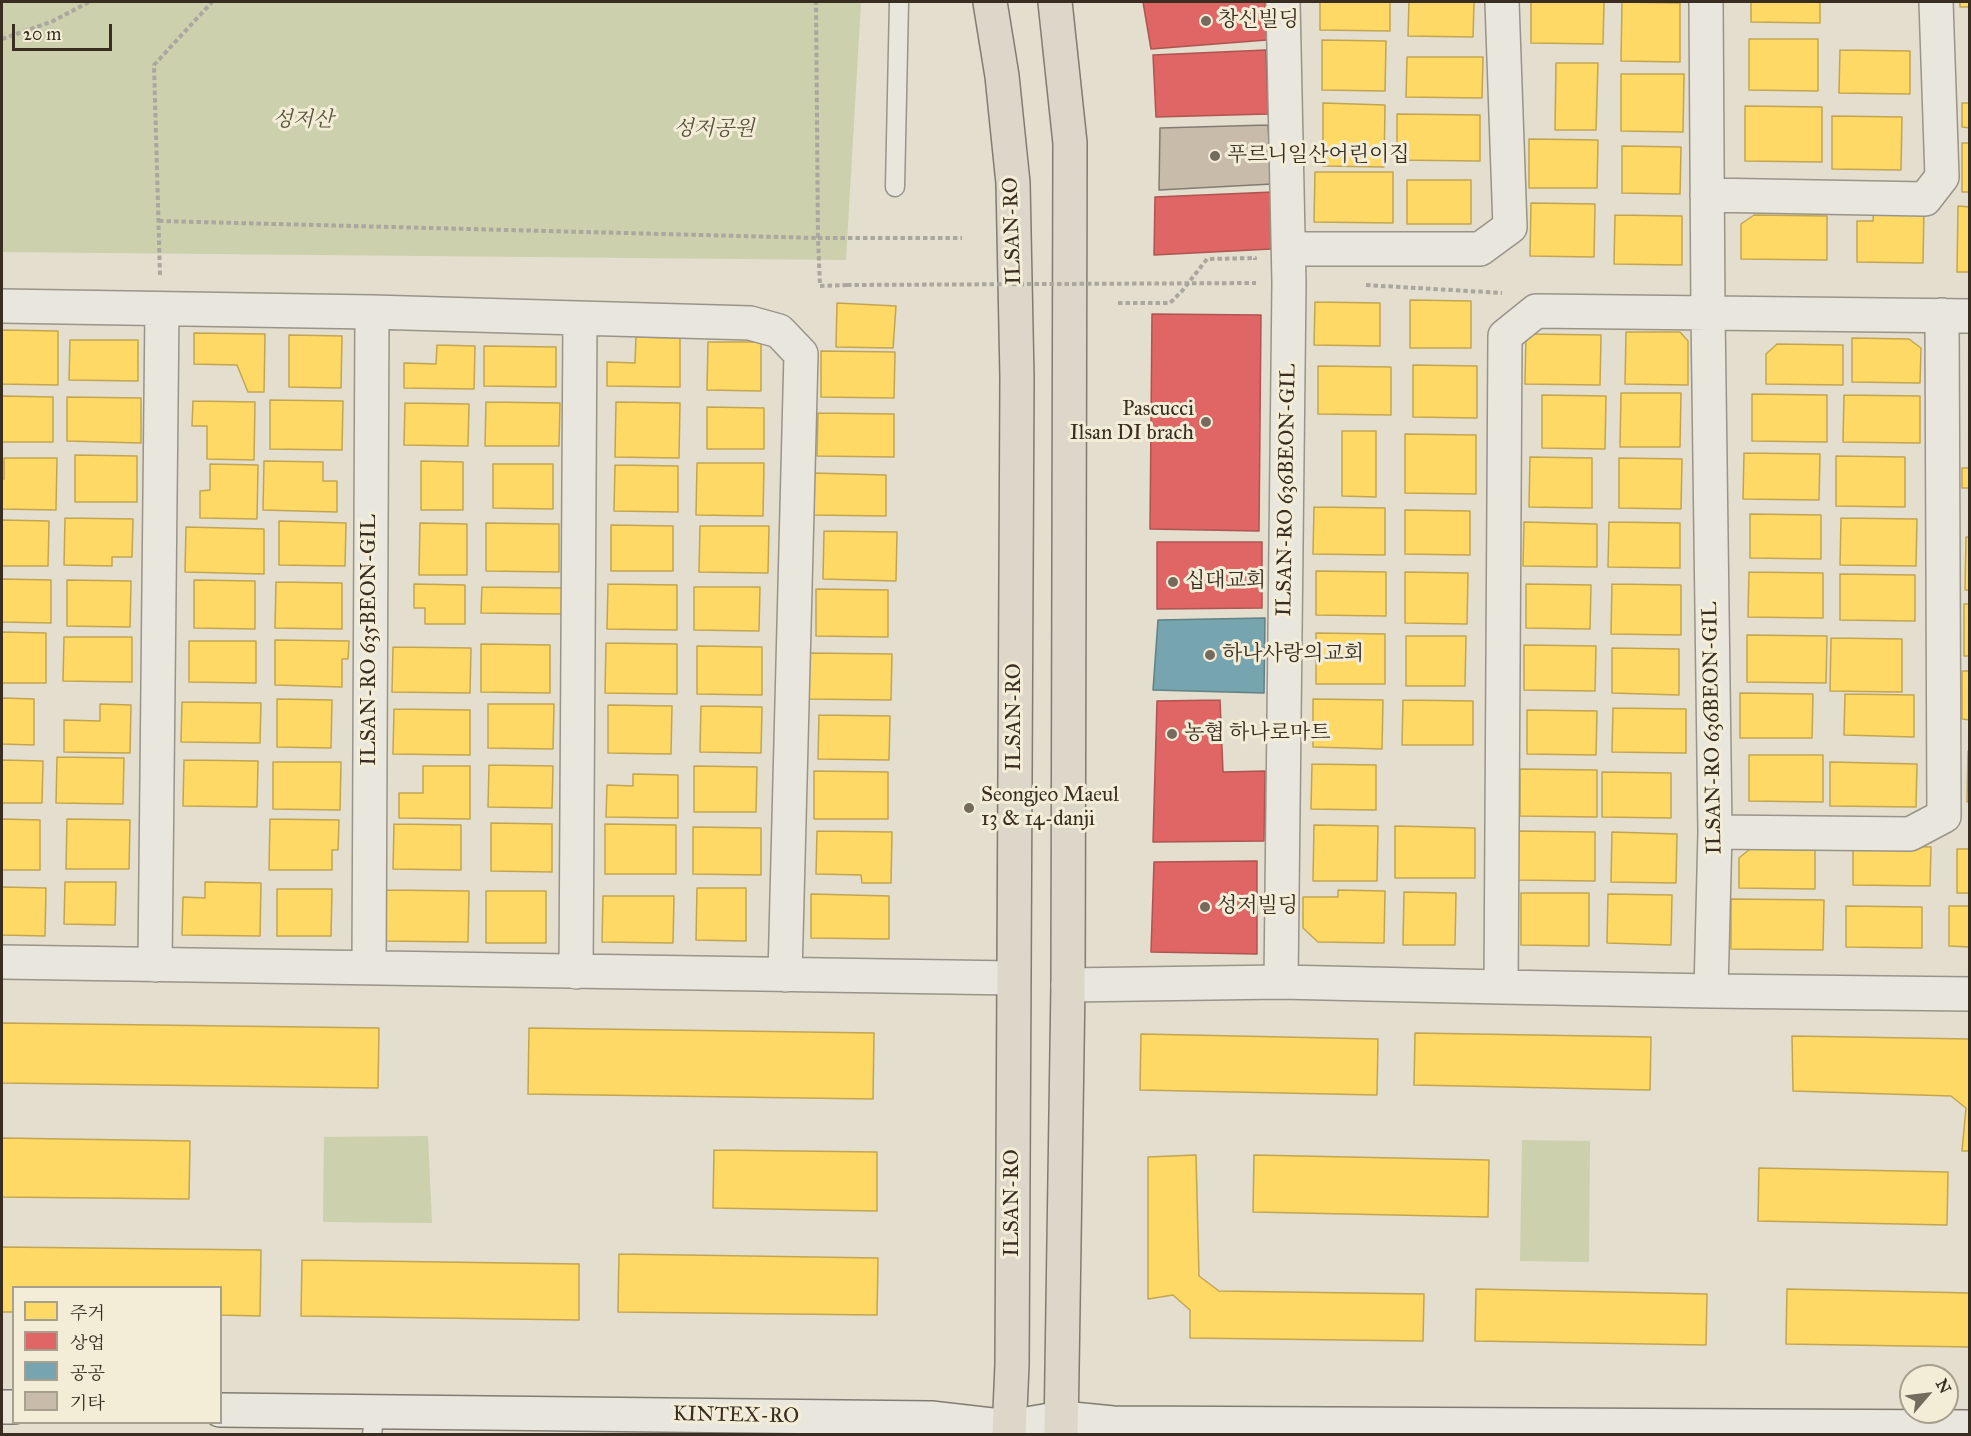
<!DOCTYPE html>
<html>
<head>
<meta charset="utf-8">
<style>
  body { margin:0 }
  #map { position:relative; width:1971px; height:1436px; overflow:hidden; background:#e3decd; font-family:"IM FELL Great Primer","Noto Serif KR",serif }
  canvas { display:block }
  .frame { position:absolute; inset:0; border:3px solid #382d20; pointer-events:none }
  .legend { position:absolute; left:12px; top:1286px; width:210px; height:138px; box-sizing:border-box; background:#f3edd8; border:2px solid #a8a08e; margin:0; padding:8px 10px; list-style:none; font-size:18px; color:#382d20 }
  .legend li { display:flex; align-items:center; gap:12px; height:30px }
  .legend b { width:30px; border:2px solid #a8a08e }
  .north { position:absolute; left:1899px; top:1364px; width:60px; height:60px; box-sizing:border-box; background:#f3edd8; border:2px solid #a8a08e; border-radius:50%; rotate:62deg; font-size:16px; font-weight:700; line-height:24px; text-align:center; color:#382d20 }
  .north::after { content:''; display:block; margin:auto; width:21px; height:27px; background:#746b5d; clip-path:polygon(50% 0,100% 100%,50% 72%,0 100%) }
  .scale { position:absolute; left:12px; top:24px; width:100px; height:27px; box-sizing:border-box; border:3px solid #382d20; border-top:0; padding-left:8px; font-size:18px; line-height:21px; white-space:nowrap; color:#382d20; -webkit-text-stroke:4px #f3edd8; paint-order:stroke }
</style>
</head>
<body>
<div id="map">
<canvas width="1971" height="1436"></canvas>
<div class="frame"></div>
<ul class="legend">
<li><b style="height:16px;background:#ffd966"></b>주거</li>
<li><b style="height:16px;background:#e06666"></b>상업</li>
<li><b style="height:16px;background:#76a5af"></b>공공</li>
<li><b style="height:16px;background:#c9bbaa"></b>기타</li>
</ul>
<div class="north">N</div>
<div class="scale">20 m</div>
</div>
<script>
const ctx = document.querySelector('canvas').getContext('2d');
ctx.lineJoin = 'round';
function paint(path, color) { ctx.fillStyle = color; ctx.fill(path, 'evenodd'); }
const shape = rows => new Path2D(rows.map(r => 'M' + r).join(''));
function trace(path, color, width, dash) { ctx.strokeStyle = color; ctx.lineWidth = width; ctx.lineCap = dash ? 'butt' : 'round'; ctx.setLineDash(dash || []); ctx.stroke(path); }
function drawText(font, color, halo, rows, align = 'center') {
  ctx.font = font + ' "IM FELL Great Primer","Noto Serif KR",serif'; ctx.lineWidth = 6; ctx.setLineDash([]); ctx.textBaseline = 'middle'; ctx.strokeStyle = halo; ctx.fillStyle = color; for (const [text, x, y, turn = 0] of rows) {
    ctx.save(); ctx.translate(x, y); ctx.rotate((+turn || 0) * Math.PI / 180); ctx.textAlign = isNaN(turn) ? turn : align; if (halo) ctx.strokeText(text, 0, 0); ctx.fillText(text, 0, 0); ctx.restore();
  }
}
paint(shape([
  [2,2,861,2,846,260,2,252],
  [428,1136,432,1223,323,1222,324,1137],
  [1522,1140,1590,1141,1589,1262,1520,1261]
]), '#ccd0ad');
const homes = shape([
  [1320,2,1390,2,1390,31,1320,30,1320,2],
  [1409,2,1474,2,1473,37,1408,36,1409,2],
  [1531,2,1604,2,1603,44,1531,43,1531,2],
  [1622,2,1680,3,1680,62,1621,61,1622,2],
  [1751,2,1820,2,1820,23,1751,22,1751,2],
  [1960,2,1970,2,1970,7,1960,7,1960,2],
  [1749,39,1818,39,1818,91,1749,90,1749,39],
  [1322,40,1386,41,1385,91,1322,90,1322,40],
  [1840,50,1910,51,1910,94,1839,93,1840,50],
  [1407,57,1483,57,1482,98,1406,97,1407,57],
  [1556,63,1598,63,1596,130,1555,130,1556,63],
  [1621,74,1684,74,1683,132,1621,131,1621,74],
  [1323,103,1385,105,1384,167,1323,166,1323,103],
  [1962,103,1970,103,1970,128,1962,127,1962,103],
  [1745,106,1822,107,1822,162,1745,161,1745,106],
  [1397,114,1480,115,1480,161,1397,160,1397,114],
  [1832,116,1902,117,1901,170,1832,169,1832,116],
  [1529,139,1598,140,1597,188,1529,188,1529,139],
  [1962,143,1970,143,1970,192,1962,192,1962,143],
  [1622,146,1681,147,1680,194,1622,193,1622,146],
  [1315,172,1393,172,1393,223,1314,222,1315,172],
  [1407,180,1471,180,1471,224,1407,224,1407,180],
  [1531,203,1595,204,1594,257,1530,256,1531,203],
  [1874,205,1924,206,1923,263,1857,262,1857,221,1873,221,1874,205],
  [1958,206,1970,207,1970,272,1957,272,1958,206],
  [1615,215,1682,216,1682,265,1614,264,1615,215],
  [1754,215,1827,216,1827,260,1741,259,1741,224,1754,215],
  [1410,300,1471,301,1471,348,1410,348,1410,300],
  [1315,302,1380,303,1380,346,1314,345,1315,302],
  [837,303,896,306,893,348,836,347,837,303],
  [2,330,58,331,58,385,2,384,2,330],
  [1626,332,1680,332,1688,341,1688,385,1625,384,1626,332],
  [194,333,265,334,264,392,248,392,237,365,194,364,194,333],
  [1526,334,1601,335,1600,385,1525,384,1526,334],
  [289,335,342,336,341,388,289,387,289,335],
  [636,337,680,338,680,387,607,386,607,362,635,363,636,337],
  [1852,338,1909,339,1921,348,1920,383,1852,382,1852,338],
  [70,340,138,340,138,381,69,380,70,340],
  [708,342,761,342,761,391,707,390,708,342],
  [1777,344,1843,345,1843,385,1766,384,1766,354,1777,344],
  [437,345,475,346,474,389,404,388,404,363,436,364,437,345],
  [484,346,556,347,556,387,484,386,484,346],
  [821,351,895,352,894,398,821,397,821,351],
  [1413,365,1477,366,1477,418,1413,417,1413,365],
  [1318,366,1391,367,1391,415,1318,414,1318,366],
  [1621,393,1681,393,1680,447,1620,447,1621,393],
  [1752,394,1827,395,1827,442,1752,441,1752,394],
  [1542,395,1606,396,1605,449,1542,448,1542,395],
  [1844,395,1920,396,1920,443,1843,442,1844,395],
  [2,396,53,397,53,442,2,442,2,396],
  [67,397,141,398,141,443,67,441,67,397],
  [270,400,343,401,342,450,270,449,270,400],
  [193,401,255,402,254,460,207,459,207,426,192,426,193,401],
  [486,402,560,403,559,446,485,446,486,402],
  [616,402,680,403,679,458,615,457,616,402],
  [405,403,469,404,468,446,404,445,405,403],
  [707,407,764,408,764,449,707,449,707,407],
  [818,413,894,414,894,457,817,456,818,413],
  [1342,431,1376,431,1376,497,1342,496,1342,431],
  [1405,434,1476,435,1476,494,1405,493,1405,434],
  [1744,453,1820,454,1819,500,1743,499,1744,453],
  [75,455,137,456,137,502,75,502,75,455],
  [1836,456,1905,457,1905,507,1836,506,1836,456],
  [1530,457,1592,458,1592,508,1529,507,1530,457],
  [4,458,57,458,56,510,2,509,2,479,4,479,4,458],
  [1619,458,1682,459,1681,509,1619,508,1619,458],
  [264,461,323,462,323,481,337,481,337,512,263,510,264,461],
  [421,461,463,462,463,510,421,510,421,461],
  [697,463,764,463,763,516,696,515,697,463],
  [210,464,258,465,257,519,200,518,200,491,210,490,210,464],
  [493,464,553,464,553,509,493,508,493,464],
  [615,465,678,466,678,512,614,511,615,465],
  [1962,468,1970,468,1970,488,1962,488,1962,468],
  [813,473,886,475,886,516,813,515,813,473],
  [1314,507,1385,508,1385,555,1313,554,1314,507],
  [1405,510,1470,511,1470,555,1405,554,1405,510],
  [1750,514,1821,515,1821,559,1750,558,1750,514],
  [65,518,133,519,132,557,112,557,112,566,64,565,65,518],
  [1841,518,1917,519,1916,566,1840,565,1841,518],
  [2,520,49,521,48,566,2,566,2,520],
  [279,521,346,523,345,566,279,565,279,521],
  [1524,522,1597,524,1597,567,1523,566,1524,522],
  [1609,522,1680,523,1680,568,1608,567,1609,522],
  [420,523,467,524,467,575,419,575,420,523],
  [486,523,559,524,559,572,486,571,486,523],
  [611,525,673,526,673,571,611,571,611,525],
  [700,526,769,526,768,573,699,572,700,526],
  [186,527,264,529,264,574,185,572,186,527],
  [824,531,897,532,896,581,823,579,824,531],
  [1966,537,1970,537,1970,590,1965,590,1966,537],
  [1316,571,1386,572,1386,616,1316,615,1316,571],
  [1405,572,1468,573,1467,624,1405,623,1405,572],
  [1749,572,1823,573,1823,618,1748,617,1749,572],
  [1840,574,1915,575,1915,621,1840,620,1840,574],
  [2,579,51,580,51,623,2,622,2,579],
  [67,580,131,581,130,627,67,626,67,580],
  [194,580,255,581,255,629,194,628,194,580],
  [276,582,342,583,342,629,275,628,276,582],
  [414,584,465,585,465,624,425,624,425,608,414,608,414,584],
  [608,584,677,585,677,630,607,629,608,584],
  [1526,584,1591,585,1590,629,1526,628,1526,584],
  [1612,584,1681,585,1681,635,1611,634,1612,584],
  [482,587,562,588,562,614,481,613,482,587],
  [694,587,760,587,759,631,694,630,694,587],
  [816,589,888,590,888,637,816,636,816,589],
  [1964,604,1970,604,1970,656,1964,656,1964,604],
  [2,632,46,633,46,683,2,683,2,632],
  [1316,633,1385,634,1385,684,1316,684,1316,633],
  [1747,635,1827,636,1826,683,1747,682,1747,635],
  [1406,636,1466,636,1465,686,1406,686,1406,636],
  [64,637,132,637,132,682,63,681,64,637],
  [1831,638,1902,639,1902,692,1830,691,1831,638],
  [275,640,349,641,348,659,342,659,342,687,275,685,275,640],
  [189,641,256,641,256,683,189,682,189,641],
  [606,643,677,644,677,694,605,693,606,643],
  [481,644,550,645,550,693,481,692,481,644],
  [1524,645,1596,646,1595,691,1524,690,1524,645],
  [697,646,762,647,762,695,697,694,697,646],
  [393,647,471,648,470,693,392,692,393,647],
  [1612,648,1679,649,1679,695,1612,693,1612,648],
  [809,653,892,654,891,700,809,699,809,653],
  [1962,671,1970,671,1970,720,1962,719,1962,671],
  [1740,693,1813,694,1812,738,1740,738,1740,693],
  [1845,694,1914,695,1914,737,1844,735,1845,694],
  [2,698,34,699,34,745,2,744,2,698],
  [277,699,332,700,331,748,277,747,277,699],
  [1313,699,1383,700,1382,749,1313,747,1313,699],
  [1403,700,1473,701,1473,745,1402,745,1403,700],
  [182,702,261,703,260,743,181,742,182,702],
  [100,704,131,705,130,753,64,752,64,720,100,721,100,704],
  [488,704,554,704,553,749,488,748,488,704],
  [608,705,672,706,671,754,608,753,608,705],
  [701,706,762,707,761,753,700,752,701,706],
  [1613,708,1686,709,1686,753,1612,752,1613,708],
  [394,709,470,710,470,755,393,754,394,709],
  [1527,710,1597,711,1596,755,1527,754,1527,710],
  [819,715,890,716,889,760,818,759,819,715],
  [1968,751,1970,751,1970,802,1967,802,1968,751],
  [1749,755,1823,755,1823,802,1749,801,1749,755],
  [57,757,124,758,123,804,56,803,57,757],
  [2,760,43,761,42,803,2,803,2,760],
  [184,760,258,761,257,807,183,806,184,760],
  [273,762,341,762,340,810,273,809,273,762],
  [1830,762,1917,764,1916,807,1830,806,1830,762],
  [1312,764,1376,765,1376,810,1311,809,1312,764],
  [489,765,553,766,552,808,488,807,489,765],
  [423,766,470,766,470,819,399,818,399,793,423,793,423,766],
  [694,766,757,767,756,812,694,812,694,766],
  [1520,769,1597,770,1597,817,1520,816,1520,769],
  [814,771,888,772,888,819,814,819,814,771],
  [1602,772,1671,773,1671,818,1602,817,1602,772],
  [633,774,678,775,678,818,606,817,607,785,633,786,633,774],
  [2,819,40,820,40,870,2,870,2,819],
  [67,819,130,820,129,869,66,869,67,819],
  [270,819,339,820,338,850,332,850,332,870,269,870,270,819],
  [491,823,552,824,552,872,491,871,491,823],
  [394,824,461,825,461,870,393,869,394,824],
  [605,824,676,825,676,874,605,874,605,824],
  [1314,825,1378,826,1377,881,1313,881,1314,825],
  [1395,826,1475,828,1475,878,1395,878,1395,826],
  [693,827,761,828,761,875,693,874,693,827],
  [817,831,892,832,891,883,862,883,861,875,816,874,817,831],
  [1517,831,1595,832,1595,881,1517,880,1517,831],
  [1612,832,1677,834,1676,883,1611,882,1612,832],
  [1853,845,1931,847,1930,886,1853,885,1853,845],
  [1750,849,1815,850,1815,889,1739,888,1739,858,1750,849],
  [1957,849,1970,849,1970,893,1957,893,1957,849],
  [65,882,116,882,115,925,64,924,65,882],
  [205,882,261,883,260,936,182,935,183,897,205,898,205,882],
  [2,887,46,888,45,936,2,935,2,887],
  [697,888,746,888,746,941,696,940,697,888],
  [277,889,332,889,331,936,277,936,277,889],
  [386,890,469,891,468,942,385,941,386,890],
  [1338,890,1385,891,1384,943,1318,942,1303,928,1303,897,1338,897,1338,890],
  [486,891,546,891,546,943,486,943,486,891],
  [1404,892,1456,893,1455,945,1403,945,1404,892],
  [1521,893,1589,893,1589,946,1521,945,1521,893],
  [811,894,889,896,889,939,811,938,811,894],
  [1608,894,1672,895,1671,945,1607,943,1608,894],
  [603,896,674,896,673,943,602,942,603,896],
  [1731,899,1824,900,1823,950,1731,949,1731,899],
  [1846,906,1922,907,1922,948,1846,947,1846,906],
  [1949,906,1970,906,1970,947,1949,946,1949,906],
  [2,1023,379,1028,378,1088,2,1083,2,1023],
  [529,1028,874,1033,873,1099,528,1094,529,1028],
  [1415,1033,1651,1037,1650,1090,1414,1085,1415,1033],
  [1141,1034,1378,1039,1377,1095,1140,1090,1141,1034],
  [1792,1036,1969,1039,1970,1151,1962,1151,1966,1108,1951,1096,1793,1091,1792,1036],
  [2,1138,190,1141,189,1199,2,1197,2,1138],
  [714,1150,877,1152,877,1211,713,1208,714,1150],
  [1196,1155,1199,1276,1219,1291,1424,1294,1423,1341,1190,1338,1190,1310,1173,1295,1148,1299,1148,1157,1196,1155],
  [1254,1155,1489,1160,1488,1217,1253,1212,1254,1155],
  [1759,1168,1948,1172,1947,1225,1758,1221,1759,1168],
  [2,1247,261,1250,260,1316,220,1315,220,1288,14,1288,14,1312,2,1312,2,1247],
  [619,1254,878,1258,877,1315,618,1312,619,1254],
  [302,1260,579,1264,579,1320,301,1316,302,1260],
  [1476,1289,1707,1294,1706,1345,1475,1341,1476,1289],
  [1787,1289,1970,1293,1970,1347,1786,1344,1787,1289]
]);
paint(homes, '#ffd966');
trace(homes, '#c3a551', 1.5);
const shops = shape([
  [1143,2,1265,2,1267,40,1151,49,1143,2],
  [1266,50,1268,114,1156,117,1153,55,1266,50],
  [1273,192,1271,249,1154,255,1155,197,1273,192],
  [1152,314,1261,315,1259,531,1150,529,1152,314],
  [1157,542,1262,542,1262,608,1157,609,1157,542],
  [1220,700,1223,772,1265,771,1264,841,1153,842,1157,701,1220,700],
  [1257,861,1257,954,1151,952,1154,862,1257,861]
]);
paint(shops, '#e06666');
trace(shops, '#ae5551', 1.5);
const public = shape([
  [1265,618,1264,693,1153,690,1158,620,1265,618]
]);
paint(public, '#76a5af');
trace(public, '#638184', 1.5);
const building = shape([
  [1268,125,1272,184,1159,190,1160,128,1268,125]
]);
paint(building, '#c9bbaa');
trace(building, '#817c72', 1.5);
const lane = shape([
  [895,187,899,2],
  [372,1434,375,1412]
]);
const street = shape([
  [1283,2,1289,283,1281,982,1501,987],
  [1706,2,1708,313,1715,832,1711,991,1970,994],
  [1707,195,1925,199,1942,177,1936,2],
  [1289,249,1480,249,1510,227,1502,2],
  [2,306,372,312,750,323,779,331,801,354,785,975],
  [1715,832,1910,834,1944,816,1942,315],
  [2,962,1013,978],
  [155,965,162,309],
  [369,968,372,312],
  [576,972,580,319],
  [1068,985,1281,982],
  [1711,991,1501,987,1505,336,1536,311,1970,316]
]);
const secondary = shape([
  [2,1407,14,1407],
  [220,1410,931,1418,1009,1427,1062,1418,1113,1423,1970,1427]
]);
const primary = shape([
  [990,2,1002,76,1013,183,1017,378,1012,1365,1009,1434],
  [1055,2,1070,143,1068,985,1061,1434]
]);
trace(lane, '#999489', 21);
trace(street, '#999489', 36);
trace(secondary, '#817c72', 36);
trace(primary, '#817c72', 36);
trace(shape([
  [2,39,53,21,89,2],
  [159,221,818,238,816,2],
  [160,275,154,65,212,2],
  [847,285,820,286,818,238,962,238],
  [1366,285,1502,293],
  [1118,303,1170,303,1182,291,1207,259,1255,258,1255,260]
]), '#aaa79e', 4, [4.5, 3]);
trace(lane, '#e9e6de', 18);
trace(street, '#e9e6de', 33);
trace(secondary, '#e9e6de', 33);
trace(primary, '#ddd7c9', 33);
trace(shape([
  [847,285,1256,283]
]), '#aaa79e', 4, [4.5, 3]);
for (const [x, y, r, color] of [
  [1206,21,6,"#746b5d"],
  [1215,156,6,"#746b5d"],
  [1206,422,6,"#746b5d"],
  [1173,582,6,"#746b5d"],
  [1210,655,6,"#746b5d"],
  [1172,734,6,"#746b5d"],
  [969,808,6,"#746b5d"],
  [1205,907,6,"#746b5d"]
]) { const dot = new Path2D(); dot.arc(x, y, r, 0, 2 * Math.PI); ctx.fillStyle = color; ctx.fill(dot); trace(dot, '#f3edd8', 2); }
drawText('21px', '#382d20', '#f3edd8', [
  ["창신빌딩",1218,21],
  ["푸르니일산어린이집",1227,156],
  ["Pascucci",1194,410,"right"],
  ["Ilsan DI brach",1194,434,"right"],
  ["십대교회",1185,582],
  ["하나사랑의교회",1222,655],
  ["농협 하나로마트",1184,734],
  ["Seongjeo Maeul",981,796],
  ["13 & 14-danji",981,820],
  ["성저빌딩",1217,907]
], 'left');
drawText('italic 21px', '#58533d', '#f3edd8', [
  ["성저산",303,121],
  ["성저공원",714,130]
]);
drawText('21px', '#382d20', '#f3edd8', [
  ["ILSAN-RO",1013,231,-92],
  ["ILSAN-RO 636BEON-GIL",1287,490,-89],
  ["ILSAN-RO 635BEON-GIL",370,640,-90],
  ["ILSAN-RO",1015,717,-90],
  ["ILSAN-RO 636BEON-GIL",1713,728,-91],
  ["ILSAN-RO",1013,1203,-90],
  ["KINTEX-RO",736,1416,1]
]);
</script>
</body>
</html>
